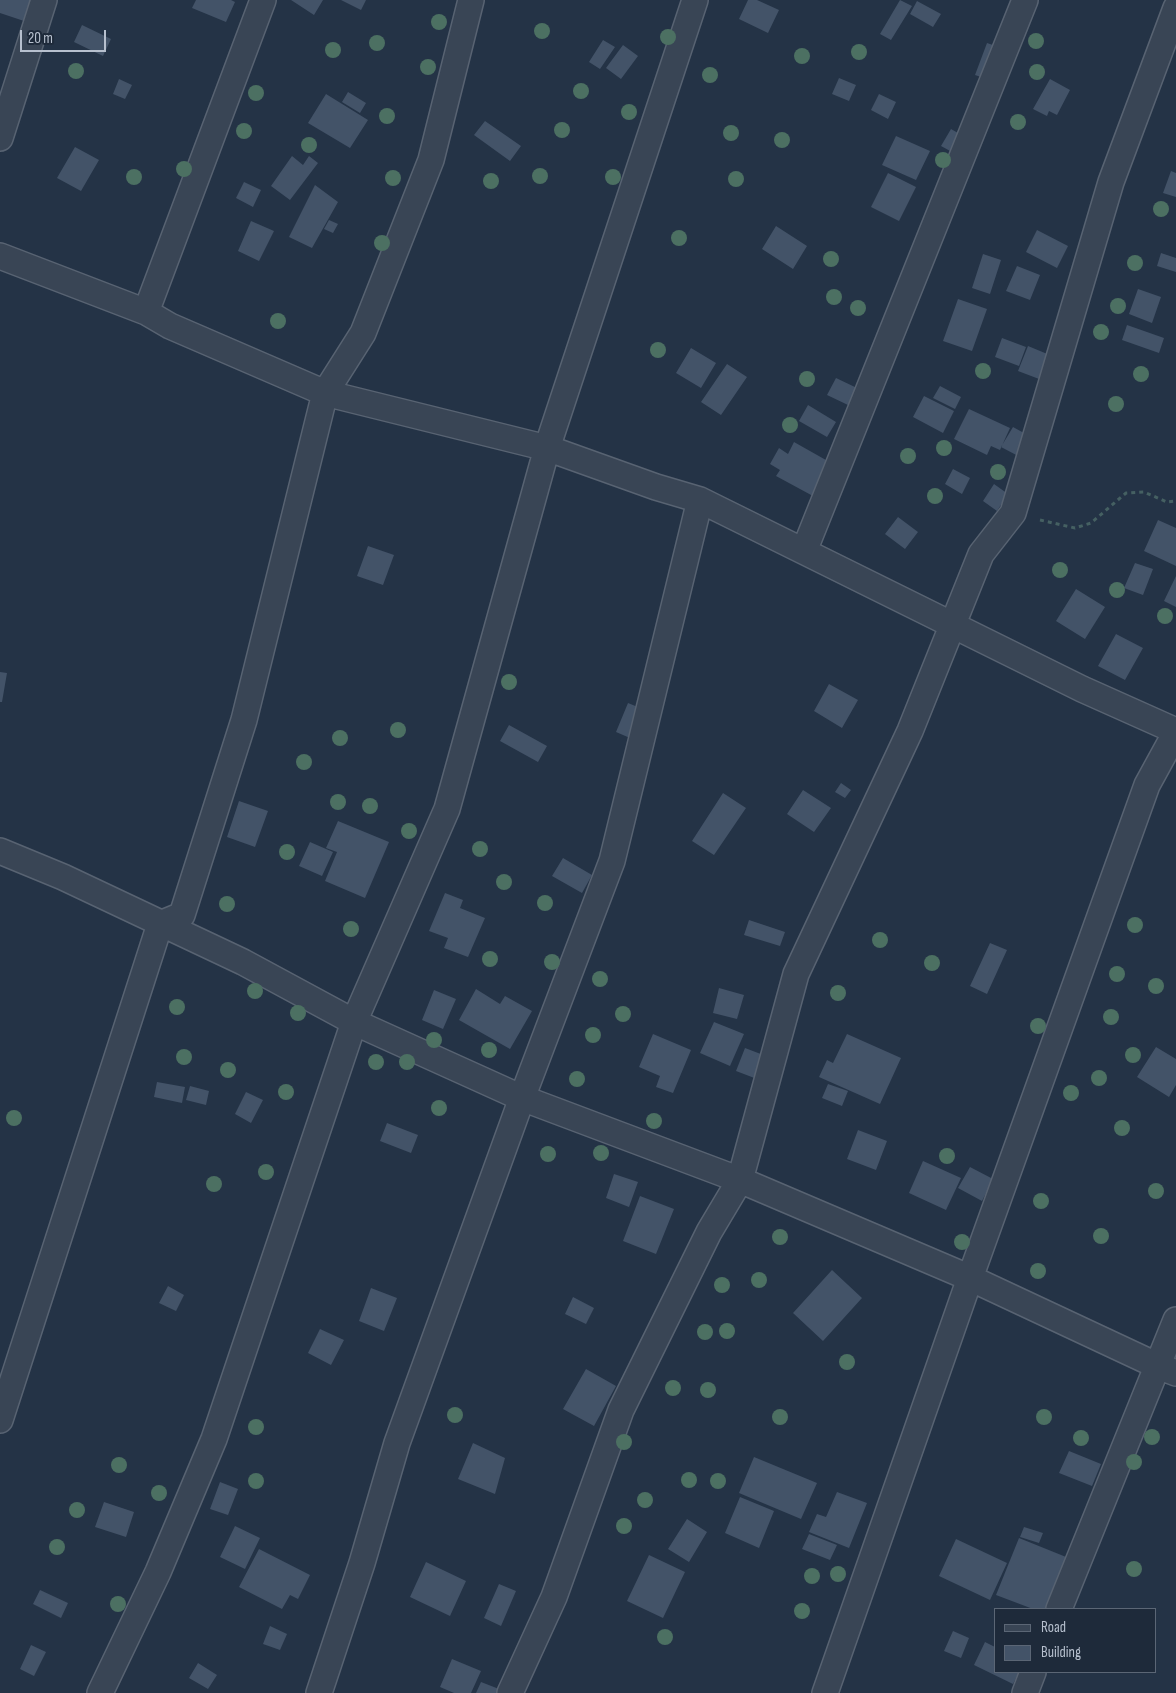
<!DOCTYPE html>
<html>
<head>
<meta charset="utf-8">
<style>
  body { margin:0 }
  #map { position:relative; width:1176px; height:1693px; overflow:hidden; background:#243346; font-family:"Sofia Sans Condensed",sans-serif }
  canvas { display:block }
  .legend { position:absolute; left:994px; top:1608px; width:162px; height:65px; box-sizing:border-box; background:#1e2a3a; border:1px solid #5b6675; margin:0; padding:6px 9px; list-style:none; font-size:15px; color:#b7c0ce }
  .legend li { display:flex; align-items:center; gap:10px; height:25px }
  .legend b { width:25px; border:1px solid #5b6675 }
  .scale { position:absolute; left:20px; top:30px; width:86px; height:22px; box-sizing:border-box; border:2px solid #b7c0ce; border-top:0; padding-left:6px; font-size:15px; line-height:18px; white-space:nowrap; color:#b7c0ce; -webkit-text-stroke:4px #1e2a3a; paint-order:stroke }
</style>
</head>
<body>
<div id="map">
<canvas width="1176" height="1693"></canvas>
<ul class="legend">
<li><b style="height:6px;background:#394555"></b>Road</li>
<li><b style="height:14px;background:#435368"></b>Building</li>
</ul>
<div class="scale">20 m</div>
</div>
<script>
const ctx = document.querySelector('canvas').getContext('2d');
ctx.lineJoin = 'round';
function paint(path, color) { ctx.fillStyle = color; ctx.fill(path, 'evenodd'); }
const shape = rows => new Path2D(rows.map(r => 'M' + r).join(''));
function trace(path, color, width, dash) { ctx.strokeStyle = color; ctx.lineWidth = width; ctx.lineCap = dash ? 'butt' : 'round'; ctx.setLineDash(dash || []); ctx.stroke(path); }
paint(shape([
  [0,0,35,0,27,22,0,13],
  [196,0,231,0,235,2,226,22,192,8],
  [291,0,323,0,314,15],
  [341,0,366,0,361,10],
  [748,0,757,0,779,10,768,33,739,19],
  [900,0,912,6,891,40,880,34],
  [917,1,941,14,933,27,910,14],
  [82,25,111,39,103,56,74,42],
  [603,40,615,47,600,69,589,62],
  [987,43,1005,49,993,81,975,75],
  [623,45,638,56,621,79,606,68],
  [839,78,856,85,849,101,832,94],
  [119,79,132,85,125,99,113,94],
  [1050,79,1070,90,1057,115,1049,111,1047,116,1033,109],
  [348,92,366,103,360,113,342,102],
  [326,94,368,120,350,148,308,123],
  [879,94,896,102,888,119,871,110],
  [485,121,521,146,510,161,474,135],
  [951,129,972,141,963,158,941,146],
  [896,136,930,151,916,180,882,165],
  [75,147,99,160,81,191,57,178],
  [292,156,303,165,309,156,318,163,290,200,271,186],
  [1171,171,1176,173,1176,197,1163,193],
  [888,173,916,187,899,221,871,207],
  [244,182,261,190,253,207,236,198],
  [315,185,338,202,312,248,289,237],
  [329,220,338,224,333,233,324,229],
  [251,221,274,231,259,261,238,251],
  [776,226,807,246,793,269,762,249],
  [1037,230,1068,246,1057,268,1026,252],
  [1161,253,1176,258,1176,272,1157,266],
  [983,254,1001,260,990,294,972,288],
  [1017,266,1040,275,1030,300,1006,291],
  [1138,289,1161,297,1152,323,1129,314],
  [958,299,987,309,972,351,943,341],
  [1127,325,1164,338,1159,353,1122,340],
  [1002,338,1026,347,1019,366,995,357],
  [1028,346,1057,358,1047,382,1018,371],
  [691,348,716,363,701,388,676,373],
  [727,364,747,377,721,415,701,402],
  [836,378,857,388,848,405,827,395],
  [940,386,961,397,955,409,933,398],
  [924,396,954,411,943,433,913,417],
  [808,405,836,422,827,437,799,421],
  [969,409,1010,428,1000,450,991,446,987,455,954,439],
  [1013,427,1033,438,1022,458,1001,447],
  [794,442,833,464,824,502,776,476,780,470,770,464,779,448,788,454],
  [953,469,970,478,962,494,945,484],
  [994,484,1008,494,997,511,983,501],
  [898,517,918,532,905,549,885,534],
  [1158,520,1176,528,1176,566,1144,551],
  [368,546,394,555,383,585,357,576],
  [1135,563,1153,569,1143,595,1124,588],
  [1176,576,1176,607,1164,601],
  [1076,589,1105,607,1085,639,1056,621],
  [1116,634,1143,648,1125,680,1098,666],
  [0,672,7,673,2,702,0,702],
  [829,684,858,700,842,728,814,711],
  [628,703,650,712,637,741,616,732],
  [509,725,547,746,538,762,500,741],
  [841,783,851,790,845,798,835,792],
  [803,790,831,808,814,832,787,814],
  [723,793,746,808,714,855,692,841],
  [239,801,268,811,255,847,227,837],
  [338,821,389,842,365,898,325,881,337,852,326,848],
  [310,842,333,852,322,876,299,866],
  [563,858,592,875,582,893,552,876],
  [445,893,463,900,460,908,485,918,468,957,444,948,448,938,429,931],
  [749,920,785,932,780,946,744,935],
  [990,943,1007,950,987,994,970,986],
  [719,988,744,995,737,1019,713,1013],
  [476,989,500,1004,505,996,532,1011,510,1049,459,1020],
  [434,990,456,999,443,1029,422,1020],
  [714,1022,744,1034,730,1066,700,1053],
  [653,1034,691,1050,673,1093,656,1087,660,1076,639,1067],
  [847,1034,901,1058,880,1104,819,1077,827,1060,833,1063],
  [1156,1047,1176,1059,1176,1085,1169,1097,1137,1077],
  [745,1048,766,1056,757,1079,736,1071],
  [157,1082,185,1087,182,1103,154,1097],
  [828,1084,848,1091,842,1106,822,1098],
  [190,1086,209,1091,206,1105,186,1100],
  [246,1092,263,1100,251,1123,235,1114],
  [387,1123,418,1135,411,1153,380,1141],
  [858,1130,887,1141,876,1170,847,1159],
  [923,1161,961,1178,946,1210,909,1193],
  [970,1167,993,1179,982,1201,958,1188],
  [614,1174,638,1182,629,1207,606,1198],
  [640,1196,674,1209,656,1254,623,1241],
  [832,1270,862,1298,823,1341,793,1313],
  [168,1286,184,1295,176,1311,159,1303],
  [371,1288,397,1298,384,1331,359,1321],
  [573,1297,594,1308,586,1324,565,1314],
  [320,1329,344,1340,331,1365,308,1353],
  [586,1369,616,1386,594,1426,563,1409],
  [473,1443,505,1458,495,1494,458,1479],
  [1069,1451,1101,1464,1092,1486,1059,1473],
  [754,1457,817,1483,801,1519,739,1493],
  [220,1482,238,1489,228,1515,210,1509],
  [837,1492,867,1503,849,1548,809,1532,817,1514,826,1517],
  [740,1497,774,1511,759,1548,725,1533],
  [104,1502,134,1512,126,1537,95,1527],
  [687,1519,707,1532,689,1562,668,1549],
  [235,1526,260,1538,245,1569,220,1557],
  [1024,1527,1043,1533,1039,1543,1020,1537],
  [809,1534,837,1545,830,1560,802,1549],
  [1019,1538,1076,1561,1051,1609,1033,1609,996,1595],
  [956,1539,1007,1563,990,1600,939,1576],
  [259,1549,310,1575,298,1599,290,1595,282,1609,239,1587],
  [649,1555,685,1572,663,1618,627,1601],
  [426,1562,466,1581,450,1616,410,1597],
  [499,1584,516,1591,501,1626,484,1618],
  [40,1590,68,1603,61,1618,33,1604],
  [270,1626,287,1634,280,1650,263,1644],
  [953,1631,969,1638,961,1658,944,1651],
  [985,1642,995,1647,995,1672,1019,1672,1013,1684,974,1665],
  [31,1645,46,1652,34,1676,20,1669],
  [452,1659,481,1671,471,1693,454,1693,440,1687],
  [198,1663,217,1675,208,1689,189,1678],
  [481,1682,499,1689,497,1693,476,1693]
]), '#435368');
const minor = shape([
  [0,138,44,0],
  [0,256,146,312,170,326,325,393,547,448,656,487,700,500,1082,689,1176,731],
  [146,312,263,0],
  [804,551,1025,0],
  [0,851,63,877,243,962,354,1022,522,1098,740,1180,970,1278,1158,1366,1176,1373],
  [0,1420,160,924,182,915,244,720,325,393,363,333,431,160,471,0],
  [1059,1609,1176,1320],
  [100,1693,158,1572,214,1439,354,1022,447,809,547,448,695,0],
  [319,1693,362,1563,397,1443,522,1098,612,861,700,500],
  [510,1693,554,1597,621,1410,709,1232,740,1180,796,974,910,731,981,554,1013,513,1111,182,1176,8],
  [825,1693,970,1278,1147,785,1176,732],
  [1025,1693,1033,1672]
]);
trace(minor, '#586372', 28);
trace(shape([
  [1040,520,1075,528,1091,523,1126,493,1144,492,1167,502,1176,501]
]), '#456062', 3, [4, 4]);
trace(minor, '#394555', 25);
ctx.fillStyle = '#4c7062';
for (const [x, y] of [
  [439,22],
  [542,31],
  [668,37],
  [1036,41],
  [377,43],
  [333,50],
  [859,52],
  [802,56],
  [428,67],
  [76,71],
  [1037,72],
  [710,75],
  [581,91],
  [256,93],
  [629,112],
  [387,116],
  [1018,122],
  [562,130],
  [244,131],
  [731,133],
  [782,140],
  [309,145],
  [943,160],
  [184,169],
  [540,176],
  [134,177],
  [613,177],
  [393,178],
  [736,179],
  [491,181],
  [1161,209],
  [679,238],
  [382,243],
  [831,259],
  [1135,263],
  [834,297],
  [1118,306],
  [858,308],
  [278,321],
  [1101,332],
  [658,350],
  [983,371],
  [1141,374],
  [807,379],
  [1116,404],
  [790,425],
  [944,448],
  [908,456],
  [998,472],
  [935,496],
  [1060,570],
  [1117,590],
  [1165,616],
  [509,682],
  [398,730],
  [340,738],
  [304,762],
  [338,802],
  [370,806],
  [409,831],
  [480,849],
  [287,852],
  [504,882],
  [545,903],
  [227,904],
  [1135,925],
  [351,929],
  [880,940],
  [490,959],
  [552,962],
  [932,963],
  [1117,974],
  [600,979],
  [1156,986],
  [255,991],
  [838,993],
  [177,1007],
  [298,1013],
  [623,1014],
  [1111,1017],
  [1038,1026],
  [593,1035],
  [434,1040],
  [489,1050],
  [1133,1055],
  [184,1057],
  [376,1062],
  [407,1062],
  [228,1070],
  [1099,1078],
  [577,1079],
  [286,1092],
  [1071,1093],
  [439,1108],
  [14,1118],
  [654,1121],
  [1122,1128],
  [601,1153],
  [548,1154],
  [947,1156],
  [266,1172],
  [214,1184],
  [1156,1191],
  [1041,1201],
  [1101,1236],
  [780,1237],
  [962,1242],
  [1038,1271],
  [759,1280],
  [722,1285],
  [727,1331],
  [705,1332],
  [847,1362],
  [673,1388],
  [708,1390],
  [455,1415],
  [780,1417],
  [1044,1417],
  [256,1427],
  [1152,1437],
  [1081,1438],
  [624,1442],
  [1134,1462],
  [119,1465],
  [689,1480],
  [256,1481],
  [718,1481],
  [159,1493],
  [645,1500],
  [77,1510],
  [624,1526],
  [57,1547],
  [1134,1569],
  [838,1574],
  [812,1576],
  [118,1604],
  [802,1611],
  [665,1637]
]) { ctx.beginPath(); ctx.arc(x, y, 8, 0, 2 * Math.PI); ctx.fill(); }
</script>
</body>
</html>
